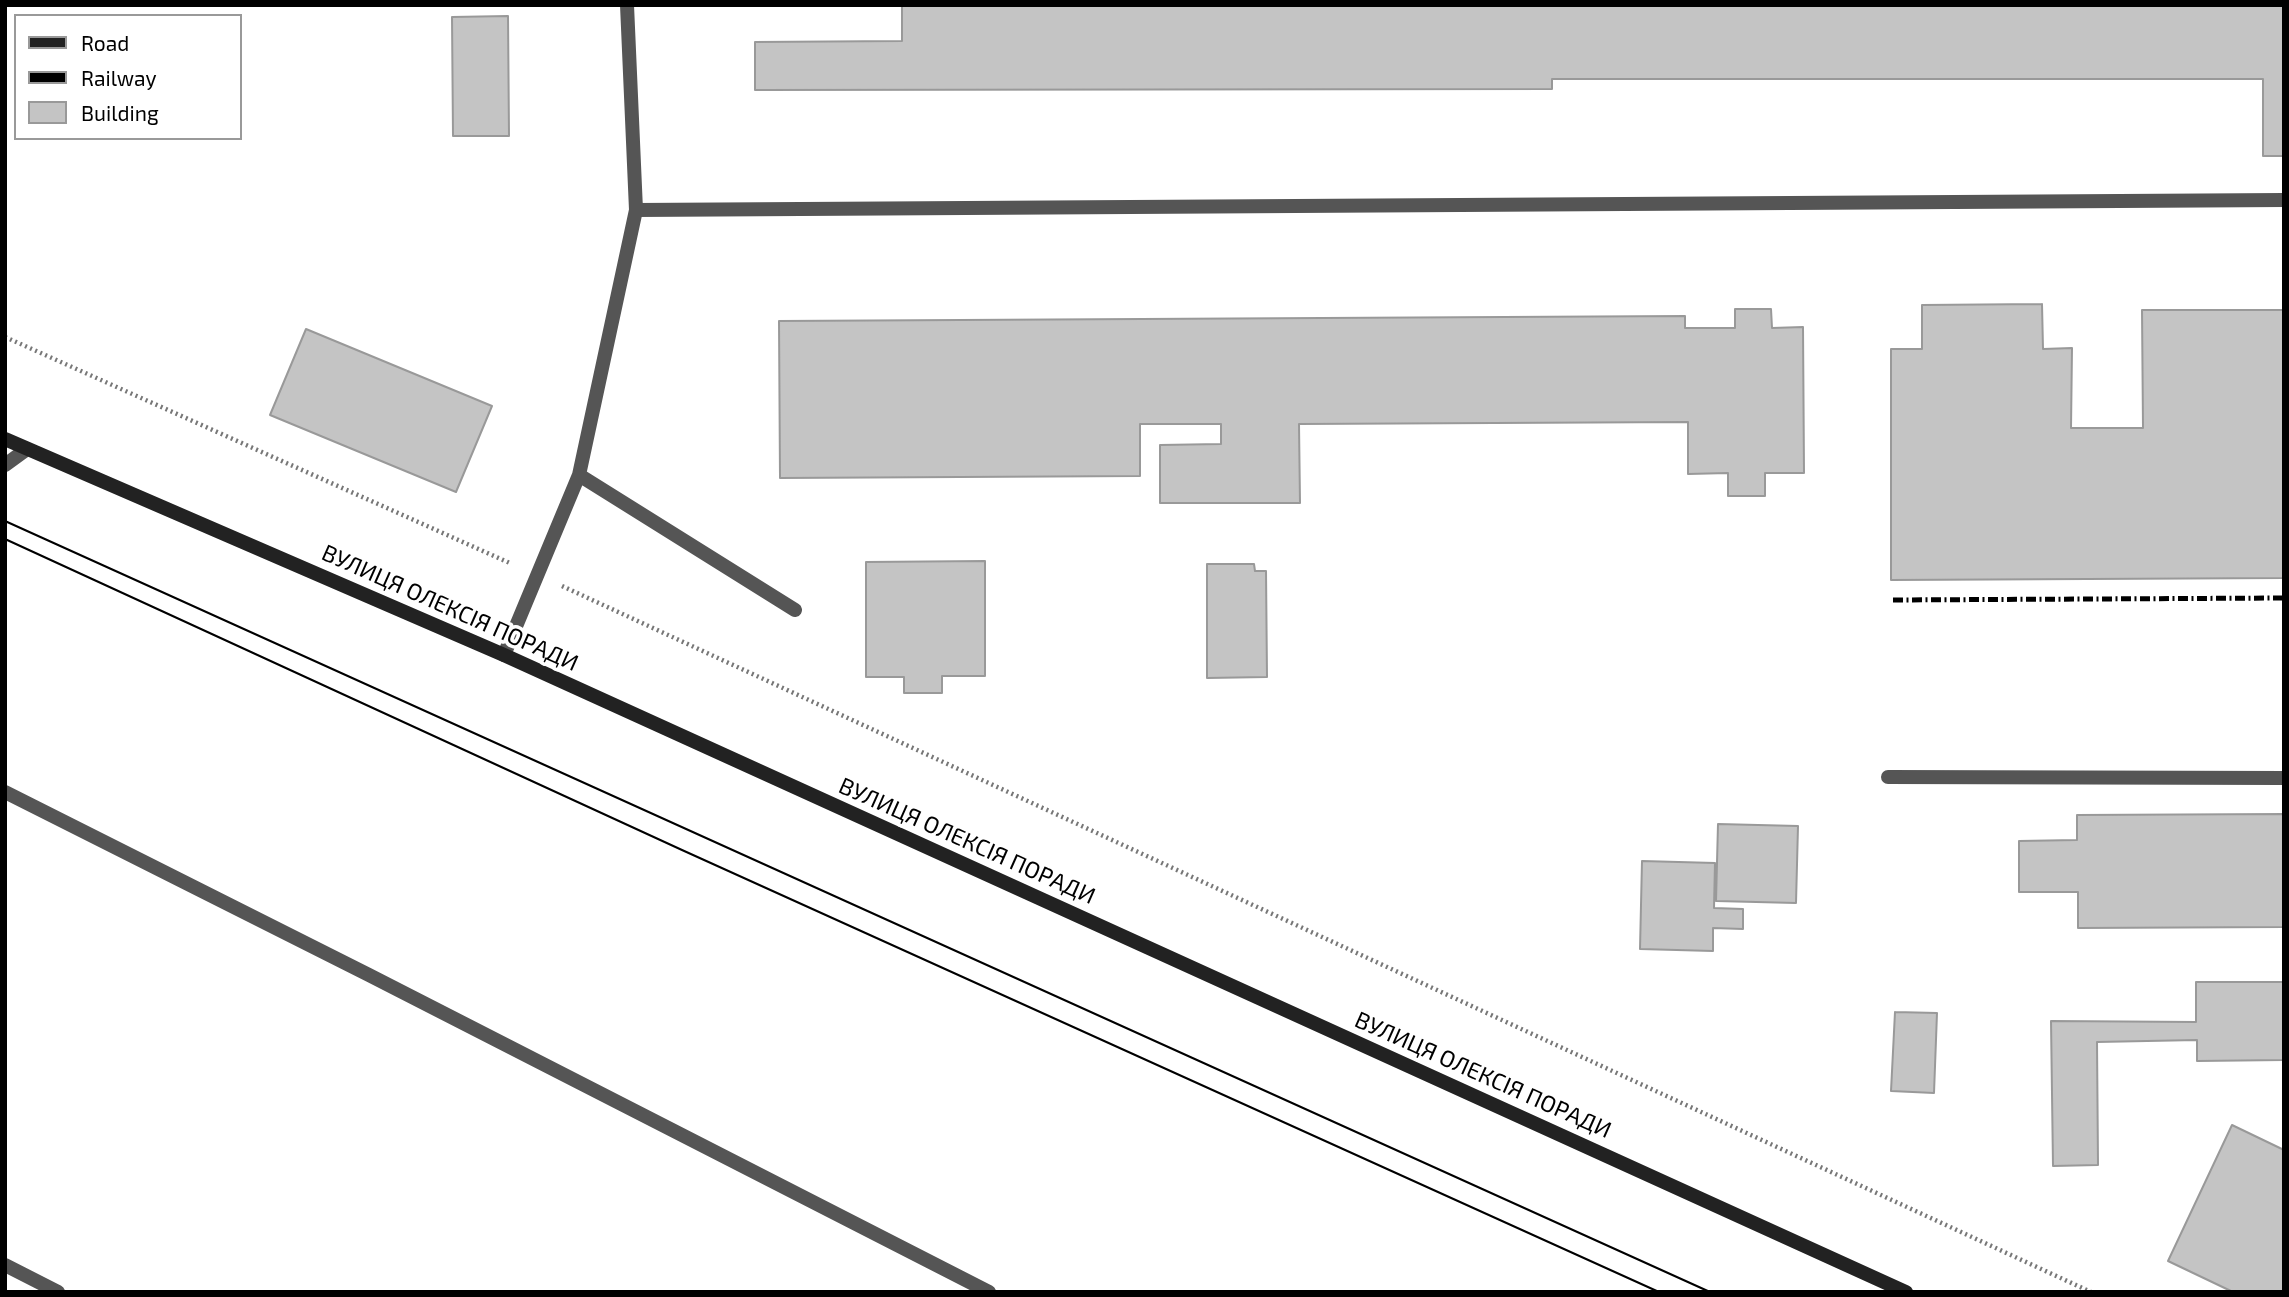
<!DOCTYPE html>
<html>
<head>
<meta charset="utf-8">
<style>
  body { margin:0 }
  #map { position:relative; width:2289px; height:1297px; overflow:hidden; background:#fff; font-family:"Exo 2",sans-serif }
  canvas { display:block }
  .frame { position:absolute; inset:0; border:7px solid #000; pointer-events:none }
  .legend { position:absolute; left:14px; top:14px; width:228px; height:126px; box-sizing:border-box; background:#fff; border:2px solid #999; margin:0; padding:9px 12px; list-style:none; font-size:21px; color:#000 }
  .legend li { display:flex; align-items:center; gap:14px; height:35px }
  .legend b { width:35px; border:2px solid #999 }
</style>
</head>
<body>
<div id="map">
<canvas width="2289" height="1297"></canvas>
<div class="frame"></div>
<ul class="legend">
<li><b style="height:9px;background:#222"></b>Road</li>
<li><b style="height:9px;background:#000"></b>Railway</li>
<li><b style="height:19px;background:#c4c4c4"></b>Building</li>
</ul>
</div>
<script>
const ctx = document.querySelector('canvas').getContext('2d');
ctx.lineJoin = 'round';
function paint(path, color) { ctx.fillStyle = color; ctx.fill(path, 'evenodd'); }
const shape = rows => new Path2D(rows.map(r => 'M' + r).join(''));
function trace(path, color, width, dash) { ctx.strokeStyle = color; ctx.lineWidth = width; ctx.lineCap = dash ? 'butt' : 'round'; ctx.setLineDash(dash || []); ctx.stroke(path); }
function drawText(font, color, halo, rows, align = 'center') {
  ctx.font = font + ' "Exo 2",sans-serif'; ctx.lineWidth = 7; ctx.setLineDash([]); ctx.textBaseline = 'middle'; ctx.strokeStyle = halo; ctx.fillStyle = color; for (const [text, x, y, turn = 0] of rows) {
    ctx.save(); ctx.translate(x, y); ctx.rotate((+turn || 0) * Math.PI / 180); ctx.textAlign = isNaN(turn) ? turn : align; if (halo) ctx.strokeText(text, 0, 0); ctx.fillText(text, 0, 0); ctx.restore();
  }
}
const building = shape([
  [902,5,2284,6,2284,156,2263,156,2263,79,1552,79,1552,89,755,90,755,42,902,41,902,5],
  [508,16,509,136,453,136,452,17,508,16],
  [2042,304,2043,349,2072,348,2071,428,2143,428,2142,310,2284,310,2284,578,1891,580,1891,349,1922,349,1922,305,2042,304],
  [1735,309,1771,309,1772,328,1803,327,1804,473,1765,473,1765,496,1728,496,1728,473,1688,474,1688,422,1299,424,1300,503,1160,503,1160,445,1221,444,1221,424,1140,424,1140,476,780,478,779,321,1685,316,1685,328,1735,328,1735,309],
  [306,329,492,406,456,492,270,415,306,329],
  [985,561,985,676,942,676,942,693,904,693,904,677,866,677,866,562,985,561],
  [1207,564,1254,564,1255,571,1266,571,1267,677,1207,678,1207,564],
  [2284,814,2284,927,2078,928,2078,892,2019,892,2019,841,2077,840,2077,815,2284,814],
  [1718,824,1798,826,1796,903,1716,901,1718,824],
  [1642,861,1715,863,1714,908,1743,909,1743,929,1713,928,1713,951,1640,949,1642,861],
  [2196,982,2284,982,2284,1060,2197,1061,2197,1040,2097,1042,2098,1165,2053,1166,2051,1021,2196,1022,2196,982],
  [1895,1012,1937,1013,1934,1093,1891,1091,1895,1012],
  [2232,1125,2284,1150,2284,1292,2233,1292,2168,1261,2232,1125]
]);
paint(building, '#c4c4c4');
trace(building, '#999', 2);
trace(shape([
  [5,337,512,564],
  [562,586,2091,1292]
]), '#777', 4.5, [2, 3.5]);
trace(shape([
  [636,210,2284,200],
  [5,465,27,449],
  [579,475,795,610],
  [504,655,579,475,636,210,627,5],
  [1888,777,2284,778],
  [5,792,369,975,989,1292],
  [5,1265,58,1292]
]), '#555', 14);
trace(shape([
  [5,439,504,655,1906,1292]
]), '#222', 14);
trace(shape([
  [5,521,1710,1292],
  [5,539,682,850,1659,1292]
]), '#000', 2);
trace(shape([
  [1893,600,2284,598]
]), '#000', 5, [10, 3.5, 2, 3.5]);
drawText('23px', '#000', '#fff', [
  ["ВУЛИЦЯ ОЛЕКСІЯ ПОРАДИ",450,608,24],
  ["ВУЛИЦЯ ОЛЕКСІЯ ПОРАДИ",967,841,24],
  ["ВУЛИЦЯ ОЛЕКСІЯ ПОРАДИ",1483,1075,24]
]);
</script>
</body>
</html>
